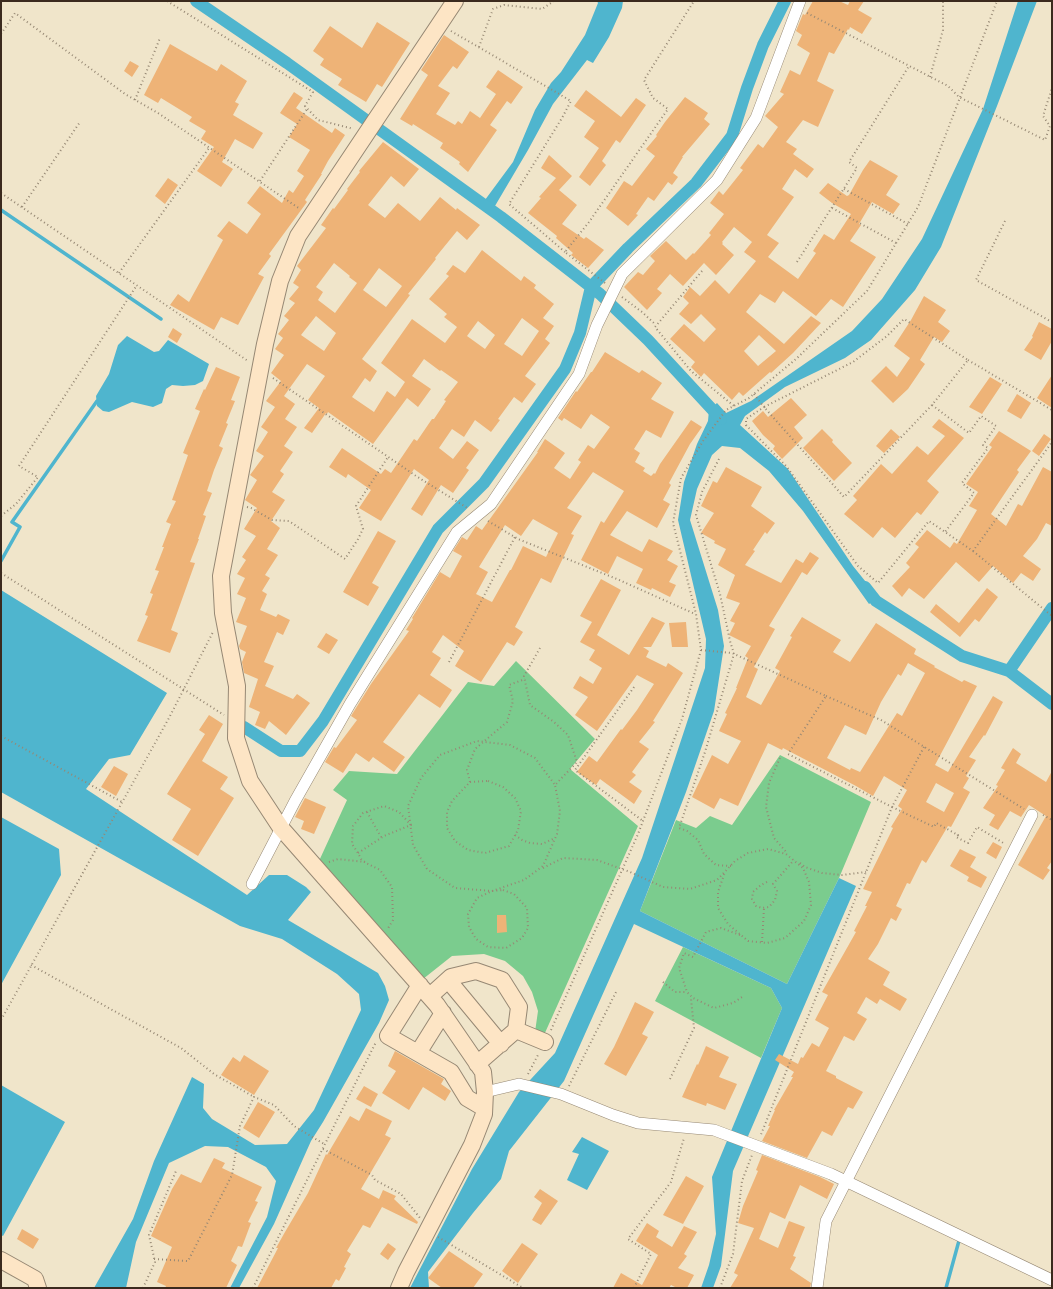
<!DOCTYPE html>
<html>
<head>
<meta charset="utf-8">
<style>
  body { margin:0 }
  #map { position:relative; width:1053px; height:1289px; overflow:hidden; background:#f0e5ca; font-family:"Balsamiq Sans",sans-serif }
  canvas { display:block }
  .frame { position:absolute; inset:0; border:2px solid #3b2a1e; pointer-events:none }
</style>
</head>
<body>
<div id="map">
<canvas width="1053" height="1289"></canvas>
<div class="frame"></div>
</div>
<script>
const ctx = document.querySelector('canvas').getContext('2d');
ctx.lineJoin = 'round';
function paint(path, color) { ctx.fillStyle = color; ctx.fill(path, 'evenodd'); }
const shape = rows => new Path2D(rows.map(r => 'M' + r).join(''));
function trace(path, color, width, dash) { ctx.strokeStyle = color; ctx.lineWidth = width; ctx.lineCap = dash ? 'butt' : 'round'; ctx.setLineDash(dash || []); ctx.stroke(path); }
paint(shape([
  [516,661,595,739,570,769,638,826,544,1035,535,1032,538,1011,532,992,523,976,505,961,484,954,452,956,423,979,319,861,347,800,333,790,349,771,397,774,468,682,494,686],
  [780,755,871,802,839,878,787,984,640,911,676,820,696,828,710,816,732,825],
  [683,947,771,988,782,1008,761,1058,655,1001]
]), '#7bcc8e');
paint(shape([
  [597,1,623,1,622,8,609,37,593,63,587,60,553,104,528,150,492,211,482,204,513,162,535,110,551,83,561,72,585,35,598,3],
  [1018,1,1037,1,997,106,941,247,915,290,871,340,845,358,785,387,745,416,740,425,788,469,853,566,878,597,869,604,803,511,769,471,740,448,722,446,712,455,697,489,690,520,718,610,724,646,714,711,686,792,640,911,787,984,839,878,856,886,733,1171,721,1266,713,1288,701,1288,709,1265,716,1234,712,1177,782,1008,771,988,634,924,564,1081,509,1151,501,1179,473,1213,428,1272,429,1288,410,1288,472,1169,519,1092,555,1053,642,858,705,668,706,639,678,520,684,482,697,444,708,421,709,410,717,403,726,413,751,401,852,331,882,299,922,239,983,109],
  [127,336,154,352,159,351,168,340,209,364,203,381,195,385,183,386,172,385,166,389,162,403,153,407,132,402,109,412,103,411,97,406,96,396,109,374,118,345],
  [1,590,167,693,130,755,109,759,86,789,247,895,269,875,287,875,306,887,311,892,288,920,378,973,385,986,389,1000,379,1023,323,1122,311,1141,274,1224,239,1288,230,1288,267,1217,276,1181,266,1167,228,1147,205,1146,169,1163,136,1242,126,1288,94,1288,133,1219,154,1161,192,1077,204,1084,203,1108,212,1119,255,1145,287,1144,314,1110,361,1010,359,994,337,974,282,939,240,926,1,792],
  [1,817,59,849,61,875,1,985],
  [1,1085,65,1122,3,1236,1,1235],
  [582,1137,609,1151,587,1190,567,1180,579,1154,572,1152]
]), '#4fb5ce');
trace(shape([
  [1,210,161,319],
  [1,561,20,527,12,522,97,401],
  [946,1288,960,1237]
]), '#4fb5ce', 3.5);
trace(shape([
  [196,1,287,63,501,217,600,294,648,340,721,419],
  [865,587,876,601,962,656,1009,671],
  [1052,608,1009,671,1052,704],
  [244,727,281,751,300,751,323,721,438,529,484,483,565,369,580,333,591,287,628,248,696,183,732,136,747,88,763,45,785,1]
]), '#4fb5ce', 12);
paint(shape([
  [813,1,839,1,848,5,850,1,864,1,858,10,872,18,862,34,850,27,849,30,848,29,834,54,829,52,817,81,834,90,818,127,803,120,786,142,797,149,793,154,814,169,807,178,795,169,782,189,794,197,767,235,779,243,768,257,798,279,816,253,813,251,824,234,834,240,851,214,832,203,819,193,828,183,847,196,849,195,863,170,870,160,898,176,886,195,900,204,893,214,872,202,859,224,861,225,850,241,876,257,843,307,831,299,816,316,783,291,775,303,760,294,746,312,784,344,811,316,821,323,793,353,771,373,770,372,743,396,739,392,732,400,704,373,701,377,691,367,695,362,670,339,684,324,704,342,716,329,701,314,691,324,679,314,689,303,683,297,690,287,700,296,715,280,729,294,756,261,744,252,752,242,734,227,722,242,723,243,722,244,734,255,716,275,704,263,683,286,670,274,657,289,662,293,647,310,624,287,638,272,643,275,655,261,650,256,666,241,686,260,693,253,694,254,711,235,709,233,724,214,710,203,719,191,723,195,743,170,740,168,758,144,763,148,778,127,765,116,784,94,780,92,790,70,800,75,810,53,797,45,802,35,796,31,803,14,805,15],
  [759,335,776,351,758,366,744,351],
  [377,22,410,43,382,87,377,84,366,102,338,85,342,79,320,65,324,59,313,51,330,26,362,48],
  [444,35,469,52,457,69,453,66,438,86,450,93,436,114,455,125,458,121,462,124,470,111,480,118,496,94,486,87,498,70,523,87,511,104,507,101,490,125,497,130,468,172,459,164,460,162,440,148,443,143,413,124,412,126,400,119,428,75,421,70],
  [170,44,217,71,221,64,247,81,235,102,239,104,233,115,263,133,253,149,235,139,222,162,233,169,221,187,197,171,214,147,201,139,206,131,189,121,192,117,161,98,158,103,144,95],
  [130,61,139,66,132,77,124,71],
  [586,90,621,117,636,98,646,105,620,143,616,140,602,161,606,165,590,186,579,177,599,148,584,137,595,121,574,106],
  [294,92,303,98,296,108,332,133,335,128,345,135,328,161,321,174,322,174,305,200,307,202,269,254,271,256,258,274,264,277,238,325,221,317,214,330,170,305,178,294,189,302,223,240,217,236,229,221,247,234,261,214,247,203,260,186,282,203,289,190,293,193,304,176,297,171,310,150,289,137,297,124,280,113],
  [685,97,708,113,704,119,710,124,682,157,683,157,673,173,678,177,672,185,668,182,654,201,648,197,636,214,638,215,628,226,606,208,624,181,632,186,655,156,646,149,657,136,656,135,665,122],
  [383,142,419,169,404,187,391,176,368,205,385,218,398,203,420,221,440,197,456,210,457,208,480,225,467,240,457,231,435,258,436,259,408,294,410,295,362,359,377,371,370,382,365,378,352,397,374,412,387,391,395,397,405,382,381,363,412,319,445,343,457,327,444,317,447,314,429,299,449,276,446,274,453,265,465,273,482,250,521,281,524,276,536,285,534,288,554,304,543,318,554,326,545,339,550,343,525,376,536,384,522,403,514,397,498,419,500,420,491,432,475,420,464,437,452,429,439,448,453,459,467,441,479,450,466,468,469,470,453,493,441,485,422,516,411,509,429,480,414,469,381,521,359,508,371,490,348,474,346,478,329,467,342,448,381,474,385,469,391,473,414,439,417,441,432,419,434,419,446,401,444,400,458,382,441,370,440,371,424,359,412,376,431,389,418,407,407,398,373,444,328,412,327,414,326,413,312,433,304,428,319,408,308,400,325,376,307,364,284,396,295,404,285,419,297,427,284,446,293,452,280,471,284,474,272,492,285,500,271,521,280,528,267,549,278,555,265,575,270,578,262,591,267,594,260,610,276,617,278,614,290,620,283,635,277,632,264,662,274,666,265,686,293,699,297,694,310,703,286,735,269,721,265,729,255,725,260,712,249,707,258,679,244,673,242,662,246,652,240,649,239,646,247,626,236,622,246,598,237,594,245,578,237,574,246,560,242,557,256,536,244,529,257,508,245,500,257,480,250,475,264,456,256,451,268,432,261,427,275,407,266,401,281,381,271,373,284,355,275,349,283,338,278,334,289,320,284,316,295,303,289,299,299,287,293,283,301,270,297,266,326,228,321,225,333,208,334,209,348,190,347,189,360,172,359,171],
  [334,263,350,276,349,277,357,283,335,313,318,300,323,292,316,287],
  [379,268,402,286,386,307,363,290],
  [316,316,336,333,324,351,301,335],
  [522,318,539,331,522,356,504,344],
  [478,321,495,335,485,349,467,336],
  [549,155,572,176,559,190,577,205,562,224,584,239,586,237,604,250,588,268,571,255,573,253,556,238,557,236,528,213,541,198,539,197,556,178,541,168],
  [168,178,178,185,165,204,155,196],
  [924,296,946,310,938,322,950,331,942,342,934,337,920,360,925,364,908,389,893,403,871,381,886,366,897,377,910,358,894,346,911,320],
  [1039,322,1052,329,1052,341,1041,360,1024,350,1033,337,1032,336],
  [173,328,182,334,177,343,168,337],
  [605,352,639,373,642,370,662,383,651,399,674,412,661,438,646,430,634,449,640,453,635,462,645,468,643,471,651,476,654,473,655,474,660,464,691,420,702,427,690,444,669,483,671,485,663,500,670,504,657,528,627,511,610,535,642,552,649,539,673,551,667,560,678,566,669,582,676,585,670,597,652,588,651,590,636,583,643,569,617,556,608,574,581,560,601,521,604,523,624,491,593,472,567,508,582,516,571,534,574,535,551,583,541,578,515,627,523,632,514,646,507,642,481,682,455,666,464,651,443,635,432,652,441,658,430,675,452,690,440,708,419,694,383,742,405,757,394,772,373,757,369,762,356,753,343,773,325,762,334,747,336,748,357,720,351,716,371,684,409,631,406,630,413,619,412,618,440,572,450,578,462,556,453,551,462,537,467,540,476,526,482,530,538,452,537,452,545,439,565,453,554,468,570,479,581,462,578,460,588,445,594,449,610,427,591,414,581,429,564,418,562,421,558,418,576,391,577,392,591,372,592,372],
  [533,519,558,533,546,557,523,546,511,570,510,570,492,602,476,594,488,572,479,567,505,525,521,536],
  [216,367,240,377,231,400,235,401,226,423,228,424,219,446,223,448,214,470,207,491,212,493,203,515,206,516,198,539,199,539,190,562,195,563,171,630,178,633,170,653,137,641,148,616,145,615,153,594,150,593,159,571,155,570,164,547,162,547,171,524,166,522,176,501,172,500,188,455,183,453,200,411,195,409,204,389,205,390],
  [1052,375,1052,408,1037,398],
  [990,377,1002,384,982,414,969,407],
  [1017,394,1031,403,1021,419,1007,411],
  [791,398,807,415,794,427,803,438,782,459,773,449,775,446,763,435,752,421,763,411,768,417],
  [939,419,964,438,927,481,939,492,921,515,917,512,895,538,882,527,873,538,844,514,857,500,853,496,881,464,892,474,917,446,928,455,945,436,932,427],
  [822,429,833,440,832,442,852,463,834,481,803,448],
  [891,429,900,437,884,453,876,446],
  [999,431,1031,451,1017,470,1019,472,991,514,1006,526,1018,504,1022,506,1043,467,1052,472,1052,526,1046,523,1037,539,1023,556,1041,569,1033,581,1021,573,1013,583,993,566,979,582,956,562,924,599,909,588,902,597,892,586,910,567,906,563,919,547,915,544,927,530,950,548,954,542,957,544,977,510,969,506,978,492,966,484,992,447,989,445],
  [1044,434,1051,439,1039,456,1032,451],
  [726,467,762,487,751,506,775,523,767,534,765,532,753,550,755,551,745,565,781,583,796,559,803,563,810,552,819,558,807,575,802,572,769,626,775,629,754,667,758,669,746,697,761,705,780,671,775,668,792,637,790,636,802,617,841,640,833,652,850,662,876,623,916,649,914,654,935,666,934,667,962,682,964,680,977,686,935,765,948,772,993,696,1003,702,985,736,984,735,969,757,976,760,966,776,969,778,963,788,970,792,951,827,948,826,926,863,922,860,910,884,907,883,896,906,902,909,896,921,891,918,878,944,868,959,890,972,883,985,907,999,900,1011,880,999,877,1004,866,997,857,1013,867,1019,854,1041,844,1036,826,1071,836,1076,836,1078,863,1092,853,1109,848,1107,832,1136,822,1131,807,1158,762,1141,770,1126,768,1126,775,1110,774,1110,793,1077,791,1077,794,1072,775,1060,779,1054,798,1064,801,1057,803,1058,812,1043,819,1047,829,1028,815,1020,828,995,822,992,856,932,854,931,867,906,865,906,872,892,863,889,893,828,891,827,902,809,898,806,907,790,884,776,873,796,856,786,783,748,782,750,768,743,738,806,720,798,714,809,692,797,712,755,728,764,741,741,719,731,727,714,725,713,737,688,736,688,748,658,745,656,751,646,729,635,735,623,730,621,740,603,726,598,735,575,718,565,726,549,714,543,715,541,701,533,714,513,701,506,713,481,717,483],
  [908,663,925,673,902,716,897,713,860,772,851,768,850,770,827,758,845,725,866,735,881,702,898,674,901,676],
  [936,783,954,793,944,812,926,802],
  [378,531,396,541,372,583,379,587,368,606,343,592],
  [601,579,621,590,597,635,629,655,652,617,665,623,651,647,643,647,649,651,646,657,666,667,668,663,683,673,653,721,655,722,639,742,649,749,632,772,636,775,629,782,642,791,634,804,600,779,596,785,577,772,589,756,597,762,621,729,622,730,637,710,654,684,637,675,597,731,575,715,588,697,573,688,580,676,593,684,602,668,589,660,595,650,580,642,592,622,580,616],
  [987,588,998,597,979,622,975,619,960,637,930,612,936,604,959,623],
  [686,622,688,647,672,647,669,623],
  [326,633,338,640,329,654,317,647],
  [209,715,223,724,202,761,228,777,220,789,234,798,198,856,172,840,191,809,167,794,205,734,199,730],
  [1013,748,1021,754,1016,763,1046,782,1052,771,1052,861,1047,868,1050,870,1043,880,1018,865,1046,816,1029,805,1021,817,1010,811,998,830,989,825,995,815,983,808,998,786,996,785,1005,770,1001,768],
  [114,766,128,774,116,796,101,787],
  [305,798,326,807,314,834,301,829,304,821,295,817],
  [993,842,1002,847,996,859,986,853],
  [960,849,976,857,970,867,987,877,981,888,967,881,969,877,950,866],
  [497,915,506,915,507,932,497,933],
  [635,1002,654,1012,642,1034,648,1037,626,1076,604,1064,614,1047],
  [706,1046,729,1057,719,1077,737,1084,725,1110,707,1103,706,1106,682,1097,697,1064,698,1065],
  [395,1051,444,1079,441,1084,451,1091,445,1101,423,1087,409,1110,382,1093,396,1071,388,1066],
  [244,1055,269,1071,254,1095,221,1075,233,1057,240,1062],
  [364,1086,378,1094,371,1107,356,1099],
  [258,1102,275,1112,259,1138,243,1128],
  [366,1108,392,1121,385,1135,391,1138,361,1189,379,1199,383,1190,396,1196,394,1199,418,1222,417,1224,382,1207,370,1228,363,1225,347,1251,351,1254,344,1267,346,1268,339,1281,336,1279,331,1288,257,1288,278,1248,276,1248,285,1232,308,1193,326,1154,327,1155,350,1116,359,1121],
  [762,1155,820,1177,834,1184,827,1199,800,1185,785,1219,770,1212,759,1239,778,1248,789,1221,805,1227,793,1256,796,1257,790,1269,811,1283,810,1288,730,1288,738,1275,734,1273,754,1228,738,1223,743,1206,758,1171,756,1170],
  [214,1158,225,1163,222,1168,262,1187,255,1201,258,1202,248,1222,251,1223,242,1247,238,1246,231,1261,237,1265,226,1288,165,1288,166,1286,157,1282,172,1247,151,1236,172,1189,181,1174,201,1183],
  [686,1176,704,1186,683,1224,663,1215],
  [540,1189,558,1201,541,1225,532,1220,542,1203,534,1197],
  [647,1223,659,1231,656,1237,672,1247,684,1226,697,1232,684,1254,687,1256,678,1268,694,1275,687,1288,677,1288,671,1285,669,1288,613,1288,621,1273,642,1285,658,1255,636,1241],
  [22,1229,39,1239,33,1249,17,1239],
  [388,1243,396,1249,388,1260,380,1254],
  [522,1243,538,1254,518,1283,502,1271],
  [449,1251,483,1274,473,1288,442,1288,428,1278]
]), '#eeb377');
const street = shape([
  [252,884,295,801,350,704,457,532,491,504,579,374,597,325,622,274,717,180,756,118,800,1],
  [485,1092,519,1084,561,1094,613,1115,638,1123,714,1130,831,1174,1052,1280],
  [817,1288,826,1221,1032,815]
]);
const secondary = shape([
  [448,980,501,1044],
  [420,985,388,1036,451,1072,467,1098,484,1108],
  [430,996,451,977,476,971,502,980,519,1007,516,1030,477,1064],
  [516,1030,545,1042],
  [418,1053,443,1013],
  [1,1260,35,1279,38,1288],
  [399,1288,406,1272,472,1145,484,1114,485,1092,483,1072,437,1005,281,828,250,781,236,738,237,686,223,613,221,576,265,344,280,281,298,236,455,1]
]);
trace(street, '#968874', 12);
trace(secondary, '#968874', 18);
trace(shape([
  [167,1,313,92,305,106,318,120,350,128,353,130],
  [807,13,948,86,959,97,1045,140,1050,126,1043,116,1052,88],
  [451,31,571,101,562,118,509,204,565,252],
  [1,34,15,13,125,94,158,113,300,209],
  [479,47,493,9,504,5,542,9,554,1],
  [930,77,943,30,943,1],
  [135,100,160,38],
  [260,181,307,109],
  [844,189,908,224],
  [1,193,248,361],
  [22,207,80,122],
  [832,208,896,243],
  [1005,221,976,280,1052,322],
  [797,262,857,168,849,162,909,66],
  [702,271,655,327,691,371,734,406],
  [119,273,209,148],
  [605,283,565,252,589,222,668,109,653,98,644,80,694,1],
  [622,297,642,312,656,325],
  [968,360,1052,410],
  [273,378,416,476,469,509],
  [754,394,764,407,746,419,746,425,787,467,858,566,878,583,929,521,973,551,1052,442],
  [932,405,844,497,764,407,853,362,887,336,904,319,968,360,932,405,969,433,981,416,996,426,983,445,988,448,962,483,974,493,945,532],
  [719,459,702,492,696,515,720,594,730,641,734,654,705,752,679,828,687,831,698,840,704,854,716,865,731,866],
  [247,507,251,508,272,520,289,521,345,559,358,539,363,529,356,506,388,457],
  [1,516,16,504,38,477,19,466,137,285],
  [488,521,518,539,617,579,695,614],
  [973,551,1052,616],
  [1,573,224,715],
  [540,648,524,676,530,705,554,722,568,735,577,762,555,785,535,758,510,745,477,741,440,755,421,778,408,806,413,845,427,869,455,888,492,891,524,880,543,866,557,834,560,811,555,785],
  [701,650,732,653,826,696,788,754,892,807,760,1137],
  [449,662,515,537],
  [634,687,575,770,643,821],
  [826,696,881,720,1024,809],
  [1,736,122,802],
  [924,747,892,807,934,827,936,823,958,835,956,837,968,843,977,827,1005,844],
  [780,758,769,783,766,807,774,838,787,853],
  [488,781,503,787,515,798,521,811,518,830,509,846,485,853,468,850,455,841,447,828,447,812,452,801,470,782,488,781],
  [470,782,467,770,475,749,507,722,513,701,509,685,525,679],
  [367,812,381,837],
  [1043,815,1052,820],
  [515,835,522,840,530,843,542,844,555,838],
  [358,853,384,836,411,825,399,812,384,806,363,813,353,826,352,844,358,853,361,859,366,863,380,870,392,887,393,920,387,930],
  [329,862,338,859,365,862],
  [800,863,805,867,822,873,842,875,866,872],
  [543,868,563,858,597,860,630,872,663,887,690,889,717,880,735,861,748,853,768,849,786,854,803,868,809,882,811,905,804,921,785,938,767,943,748,941,728,924,718,908,718,892,725,872],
  [767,882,761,885,753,892,752,899,756,906,762,908,769,907,775,900,777,891,773,884,794,860],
  [503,890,514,894,527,908,528,928,522,938,506,948,488,947,476,939,469,927,468,914,477,898,492,891,503,890],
  [740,935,721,928,706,932,693,957,684,953,679,968,687,992,693,998,714,1008,733,1003,742,997],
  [762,942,764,908],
  [31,965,181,1048,214,1074,254,1097],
  [663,982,675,992,687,992],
  [1,1020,169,718,213,632],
  [551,1030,638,834,682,719,701,650,696,614,673,523,681,478,703,441,726,410,749,398,796,359,867,291,918,207,997,1],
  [528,1074,539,1053],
  [670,1079,694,1028,691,999,693,998],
  [569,1086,616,992],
  [323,1149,372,1175,375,1180,401,1194,420,1218],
  [438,1237,523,1288],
  [154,1259,188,1261,232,1175,240,1126,254,1097,274,1105,294,1126,324,1144],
  [143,1288,155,1262,149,1235,176,1171],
  [253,1288,376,1042],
  [634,1288,651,1254,628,1239,671,1182,684,1138],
  [720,1288,733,1254,742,1181,752,1155]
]), '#968874', 2, [1, 3]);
trace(street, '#fff', 11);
trace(secondary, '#fde5c5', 16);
</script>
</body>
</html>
